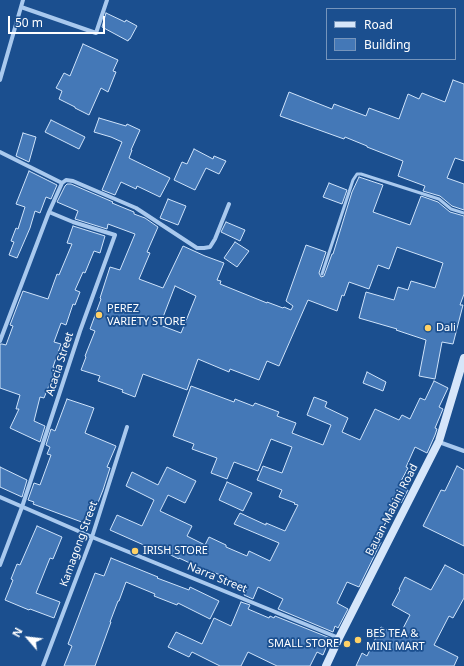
<!DOCTYPE html>
<html>
<head>
<meta charset="utf-8">
<style>
  body { margin:0 }
  #map { position:relative; width:464px; height:666px; overflow:hidden; background:#1b4f8f; font-family:"Noto Sans",sans-serif }
  canvas { display:block }
  .legend { position:absolute; left:326px; top:8px; width:130px; height:52px; box-sizing:border-box; background:#1b4f8f; border:1px solid #7695bc; margin:0; padding:5px 7px; list-style:none; font-size:12px; color:#fff }
  .legend li { display:flex; align-items:center; gap:8px; height:20px }
  .legend b { width:20px; border:1px solid #7695bc }
  .north { position:absolute; left:8px; top:618px; width:40px; height:40px; -webkit-text-stroke:3px #1b4f8f; paint-order:stroke; rotate:298deg; font-size:11px; font-weight:700; line-height:16px; text-align:center; color:#fff }
  .north::after { content:''; display:block; margin:auto; width:14px; height:18px; background:#fff; clip-path:polygon(50% 0,100% 100%,50% 72%,0 100%) }
  .scale { position:absolute; left:8px; top:16px; width:97px; height:18px; box-sizing:border-box; border:2px solid #fff; border-top:0; padding-left:5px; font-size:12px; line-height:14px; white-space:nowrap; color:#fff; -webkit-text-stroke:3px #1b4f8f; paint-order:stroke }
</style>
</head>
<body>
<div id="map">
<canvas width="464" height="666"></canvas>
<ul class="legend">
<li><b style="height:5px;background:#d6e6fa"></b>Road</li>
<li><b style="height:11px;background:#4478b7"></b>Building</li>
</ul>
<div class="north">N</div>
<div class="scale">50 m</div>
</div>
<script>
const ctx = document.querySelector('canvas').getContext('2d');
ctx.lineJoin = 'round';
function paint(path, color) { ctx.fillStyle = color; ctx.fill(path, 'evenodd'); }
const shape = rows => new Path2D(rows.map(r => 'M' + r).join(''));
function trace(path, color, width, dash) { ctx.strokeStyle = color; ctx.lineWidth = width; ctx.lineCap = dash ? 'butt' : 'round'; ctx.setLineDash(dash || []); ctx.stroke(path); }
function drawText(font, color, halo, rows, align = 'center') {
  ctx.font = font + ' "Noto Sans",sans-serif'; ctx.lineWidth = 3.5; ctx.setLineDash([]); ctx.textBaseline = 'middle'; ctx.strokeStyle = halo; ctx.fillStyle = color; for (const [text, x, y, turn = 0] of rows) {
    ctx.save(); ctx.translate(x, y); ctx.rotate((+turn || 0) * Math.PI / 180); ctx.textAlign = isNaN(turn) ? turn : align; if (halo) ctx.strokeText(text, 0, 0); ctx.fillText(text, 0, 0); ctx.restore();
  }
}
const building = shape([
  [106,13,125,22,126,20,137,26,130,39,129,39,128,41,102,27,106,13],
  [83,44,118,60,113,71,116,72,108,92,101,88,89,115,75,108,75,107,59,99,62,91,56,88,64,73,70,76,83,44],
  [453,80,464,84,464,161,455,158,447,178,464,184,464,210,452,206,440,196,423,191,425,186,398,176,403,161,367,147,367,146,345,137,344,139,280,116,289,92,332,109,334,104,366,116,369,108,399,119,408,94,419,99,422,93,445,102,453,80],
  [99,118,126,126,127,124,140,130,131,150,132,150,129,158,170,178,160,197,137,186,136,189,121,182,115,195,102,190,122,142,111,137,94,132,99,118],
  [51,120,85,137,79,149,45,132,51,120],
  [23,133,36,137,29,162,16,156,23,133],
  [194,149,213,159,214,156,226,161,219,174,206,168,195,190,174,180,182,162,187,164,194,149],
  [29,171,57,185,51,199,46,197,40,213,35,211,30,228,17,258,9,255,14,242,11,241,16,228,18,229,25,207,16,204,29,171],
  [359,177,383,185,373,212,410,225,421,196,438,202,450,212,464,216,464,294,460,305,463,305,453,344,442,342,435,379,419,376,426,340,396,330,397,329,359,318,366,292,394,300,398,287,408,290,411,281,435,288,443,263,397,247,389,269,378,265,369,289,349,282,344,296,342,295,337,311,308,300,279,366,267,361,259,380,230,369,229,372,198,359,187,390,143,374,135,397,122,392,123,390,98,381,100,376,81,370,86,357,85,356,95,331,90,329,101,299,100,298,110,267,120,270,135,234,108,224,107,229,75,219,78,211,57,202,65,186,67,184,71,184,113,202,112,203,134,212,134,214,145,218,158,227,147,252,150,253,139,279,163,288,183,246,205,256,224,263,217,280,221,281,220,284,267,303,267,302,283,308,284,307,291,310,293,306,286,301,306,245,326,252,319,273,321,277,324,276,332,254,333,254,352,192,359,177],
  [175,286,196,296,181,333,160,325,175,286],
  [329,183,347,190,342,204,323,197,329,183],
  [168,199,186,206,178,225,160,218,168,199],
  [226,222,245,230,240,241,221,232,226,222],
  [73,226,105,236,100,253,94,251,85,273,83,272,75,290,80,292,75,305,73,304,66,325,61,323,54,342,61,344,53,367,56,368,44,398,40,397,34,421,45,426,40,442,10,428,19,409,16,409,20,395,0,388,0,344,2,344,6,345,13,326,10,325,23,291,48,299,57,274,59,275,72,244,67,243,73,226],
  [235,242,249,251,237,267,224,258,235,242],
  [367,372,386,382,383,391,363,383,367,372],
  [434,381,448,388,439,407,443,409,435,428,437,429,435,435,427,453,415,447,406,467,408,468,399,485,408,490,401,503,397,501,390,517,388,516,377,540,381,542,359,587,347,582,337,603,348,609,338,628,335,626,333,632,278,609,283,599,258,587,253,599,244,595,246,590,235,585,237,582,213,572,212,574,192,564,179,558,179,559,156,548,155,550,110,530,117,515,142,526,154,500,126,486,132,472,158,485,167,467,196,481,185,503,168,495,160,511,192,526,187,536,205,545,209,537,226,545,226,547,247,556,249,551,270,561,279,543,234,524,240,513,266,525,266,523,285,531,298,505,294,504,295,503,279,497,282,490,257,480,263,466,282,473,292,447,271,439,258,471,234,462,227,479,211,473,217,458,192,449,194,444,173,436,191,386,234,402,235,399,253,406,255,403,279,412,277,416,296,423,292,433,323,445,331,425,307,415,314,397,327,402,325,407,348,418,342,432,360,440,375,409,399,420,402,415,410,419,420,398,425,400,434,381],
  [67,399,94,408,85,433,116,446,107,467,110,468,103,490,97,505,95,504,87,524,33,504,34,502,28,500,34,483,40,485,51,455,47,454,50,447,46,445,51,429,55,431,67,399],
  [457,466,464,470,464,546,423,526,441,490,445,491,457,466],
  [0,467,27,480,22,497,0,487,0,467],
  [227,482,252,493,243,511,219,500,227,482],
  [37,526,62,537,53,559,50,558,36,593,60,602,54,618,30,609,29,610,5,600,13,580,11,579,17,564,20,565,37,526],
  [111,558,158,577,157,578,189,590,190,587,219,601,210,619,178,603,177,605,154,596,155,594,126,582,119,601,118,601,110,622,111,622,95,666,64,666,72,646,68,644,95,573,104,576,111,558],
  [445,565,464,575,464,598,453,618,449,616,434,645,458,657,454,666,356,666,362,653,367,656,381,627,399,636,410,615,392,605,400,590,399,589,405,577,431,590,445,565],
  [241,602,250,605,248,609,269,618,270,616,274,618,275,616,330,638,323,655,317,652,310,666,277,666,248,652,241,666,220,666,192,652,189,657,168,647,176,632,202,644,214,618,231,626,241,602]
]);
paint(building, '#4478b7');
trace(building, '#cfe3fa', 1);
trace(shape([
  [322,274,353,180,357,174,361,174,439,199,451,209,464,213]
]), '#a9c9ee', 3);
trace(shape([
  [21,7,96,33,107,0],
  [0,80,23,0],
  [0,152,62,183],
  [0,341,49,212,62,183,66,180,73,181,136,208,197,248,204,248,210,247,215,239,229,204],
  [439,442,464,451],
  [0,497,92,537,339,638],
  [0,565,22,507,80,331,115,235,73,222,49,212],
  [43,666,92,537,127,427]
]), '#a9c9ee', 4);
trace(shape([
  [326,666,339,638,439,441,464,358]
]), '#d6e6fa', 8);
for (const [x, y, r, color] of [
  [99,315,4,"#ffd166"],
  [428,328,4,"#ffd166"],
  [135,551,4,"#ffd166"],
  [358,640,4,"#ffd166"],
  [347,644,4,"#ffd166"]
]) { const dot = new Path2D(); dot.arc(x, y, r, 0, 2 * Math.PI); ctx.fillStyle = color; ctx.fill(dot); trace(dot, '#1b4f8f', 1.5); }
drawText('11px', '#fff', '#1b4f8f', [
  ["PEREZ",107,309],
  ["VARIETY STORE",107,322],
  ["Dali",436,328],
  ["IRISH STORE",143,551],
  ["BES TEA &",366,634],
  ["MINI MART",366,647],
  ["SMALL STORE",339,644,"right"]
], 'left');
drawText('11px', '#fff', '#1b4f8f', [
  ["Acacia Street",60,364,-72],
  ["Bauan-Mabini Road",392,510,-63],
  ["Kamagong Street",79,544,-70],
  ["Narra Street",217,578,22]
]);
</script>
</body>
</html>
